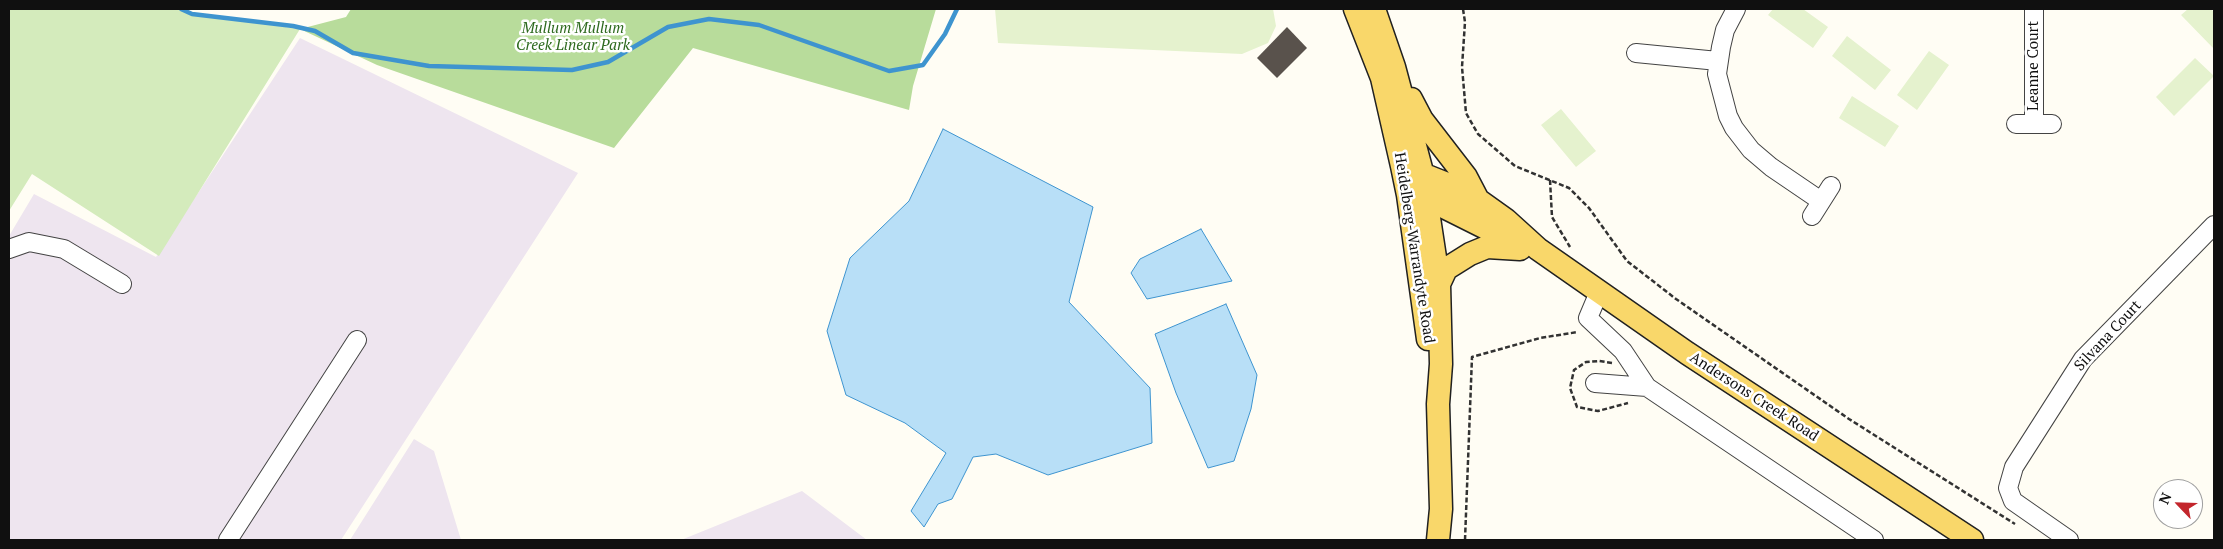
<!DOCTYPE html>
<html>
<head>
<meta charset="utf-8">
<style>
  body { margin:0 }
  #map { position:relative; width:2223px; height:549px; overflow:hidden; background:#fffdf4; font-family:"PT Serif",serif }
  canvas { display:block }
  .frame { position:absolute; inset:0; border:10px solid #101010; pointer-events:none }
  .north { position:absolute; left:2153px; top:479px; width:50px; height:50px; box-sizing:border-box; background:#fff; border:1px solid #9f9f9f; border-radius:50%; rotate:294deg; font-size:14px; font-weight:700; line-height:20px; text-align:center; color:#101010 }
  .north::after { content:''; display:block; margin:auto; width:18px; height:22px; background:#c3262c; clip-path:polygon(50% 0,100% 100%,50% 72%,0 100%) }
</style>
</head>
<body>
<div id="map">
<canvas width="2223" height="549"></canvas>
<div class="frame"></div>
<div class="north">N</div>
</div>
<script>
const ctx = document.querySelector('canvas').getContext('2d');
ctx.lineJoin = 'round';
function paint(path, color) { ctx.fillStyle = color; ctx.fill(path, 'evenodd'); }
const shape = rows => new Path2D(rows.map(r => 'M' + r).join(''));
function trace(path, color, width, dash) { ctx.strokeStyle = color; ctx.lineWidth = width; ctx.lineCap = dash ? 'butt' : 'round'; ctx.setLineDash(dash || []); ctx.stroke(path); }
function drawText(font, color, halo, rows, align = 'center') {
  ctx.font = font + ' "PT Serif",serif'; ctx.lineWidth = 5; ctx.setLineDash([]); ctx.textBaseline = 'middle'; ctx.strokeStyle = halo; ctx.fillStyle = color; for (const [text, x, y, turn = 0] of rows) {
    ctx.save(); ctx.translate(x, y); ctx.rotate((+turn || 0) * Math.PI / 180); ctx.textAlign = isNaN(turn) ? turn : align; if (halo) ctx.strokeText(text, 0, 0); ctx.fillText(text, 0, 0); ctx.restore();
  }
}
paint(shape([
  [300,38,578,173,341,540,9,540,9,236,34,194,156,257],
  [414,439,434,451,461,540,350,540],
  [802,491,867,540,681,540]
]), '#eee5ef');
paint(shape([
  [9,9,180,9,192,14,300,29,159,256,32,174,9,211]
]), '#d4ebbc');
paint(shape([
  [351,9,936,9,913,86,909,110,693,48,614,148,377,65,300,29,346,17]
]), '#b8dc9b');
paint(shape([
  [995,9,1273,9,1276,26,1268,43,1242,54,998,43],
  [1773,9,1803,9,1828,27,1813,48,1768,15],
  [2188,9,2211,9,2214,12,2214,49,2181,15],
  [1847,36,1891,70,1875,90,1832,56],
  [1929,51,1949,65,1917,110,1897,95],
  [2195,58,2214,76,2174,116,2156,97],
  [1852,96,1899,126,1885,147,1839,118],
  [1561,109,1596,151,1576,167,1541,125]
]), '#e5f2ce');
const water = shape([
  [943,129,1093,207,1069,302,1150,388,1152,443,1048,475,996,454,973,457,952,499,938,504,924,527,911,511,946,453,905,423,846,395,827,331,850,258,909,201,943,129],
  [1201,229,1232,281,1147,299,1131,273,1140,259,1201,229],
  [1226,304,1257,375,1251,409,1234,461,1208,468,1176,393,1155,334,1226,304]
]);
paint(water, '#b8dff7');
trace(water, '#3e94cf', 1);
trace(shape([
  [181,9,192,14,293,26,315,31,353,53,429,66,572,70,608,62,668,27,709,19,759,25,889,71,923,65,945,34,957,9]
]), '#3e94cf', 4.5);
paint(shape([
  [1287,27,1307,48,1277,78,1257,58]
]), '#59524c');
const minor = shape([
  [1736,9,1725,30,1721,47,1717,74,1728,116,1734,128,1751,150,1771,167,1821,201],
  [1636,53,1718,61],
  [2016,124,2052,124],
  [2034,124,2034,9],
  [1812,216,1831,186],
  [9,249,29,242,64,249,122,284],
  [1599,292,1588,318,1623,351,1647,387,1874,540],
  [1595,383,1647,387],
  [228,540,357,340],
  [2069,540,2013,501,2008,488,2014,467,2083,359,2214,225]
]);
const major = shape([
  [1355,9,1382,78,1402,166,1408,195,1428,339],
  [1374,9,1394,67,1422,172,1439,284,1441,364,1438,404,1441,509,1438,540],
  [1411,99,1422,120,1466,177,1478,200],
  [1402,166,1447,184,1478,200,1506,220,1538,249,1687,353,1972,540],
  [1416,197,1436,203,1498,234,1526,245],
  [1439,284,1446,269,1470,254,1487,247,1520,249]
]);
trace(minor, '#434343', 20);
trace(major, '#212121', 25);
trace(shape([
  [1463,9,1465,22,1462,67,1466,113,1478,134,1515,166,1569,188,1589,208,1627,261,1676,299,1849,419,2015,524],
  [1550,180,1552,217,1570,247],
  [1612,363,1599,361,1586,362,1574,370,1570,388,1577,407,1598,411,1628,403],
  [1465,540,1472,357,1540,338,1578,332]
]), '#323232', 2.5, [5, 2.5]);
trace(minor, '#fff', 18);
trace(major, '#f9d76a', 22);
drawText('italic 15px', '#2e6a1f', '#fff', [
  ["Mullum Mullum",573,29],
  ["Creek Linear Park",573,46]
]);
drawText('15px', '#101010', '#fff', [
  ["Leanne Court",2034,66,-90],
  ["Heidelberg-Warrandyte Road",1414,248,81],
  ["Silvana Court",2108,336,-47],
  ["Andersons Creek Road",1754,397,33]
]);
</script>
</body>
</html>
